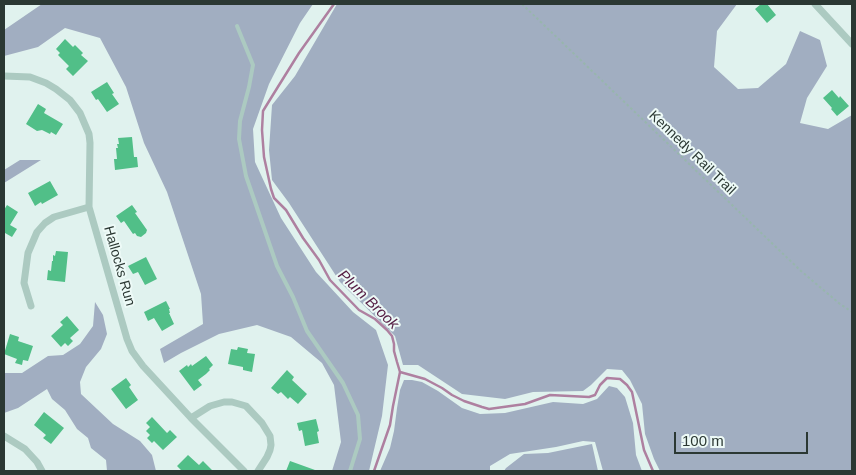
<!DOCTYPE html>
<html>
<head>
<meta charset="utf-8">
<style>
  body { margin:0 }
  #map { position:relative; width:856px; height:475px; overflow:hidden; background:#e0f2ee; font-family:Helvetica,sans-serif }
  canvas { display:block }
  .frame { position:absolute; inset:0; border:5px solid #2b3833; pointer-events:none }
  .scale { position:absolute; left:674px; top:432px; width:134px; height:22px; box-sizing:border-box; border:2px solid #2b3833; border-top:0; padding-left:6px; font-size:15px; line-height:18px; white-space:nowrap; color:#2b3833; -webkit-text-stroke:4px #edfaf7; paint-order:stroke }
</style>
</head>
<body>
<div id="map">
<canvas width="856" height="475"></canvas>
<div class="frame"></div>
<div class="scale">100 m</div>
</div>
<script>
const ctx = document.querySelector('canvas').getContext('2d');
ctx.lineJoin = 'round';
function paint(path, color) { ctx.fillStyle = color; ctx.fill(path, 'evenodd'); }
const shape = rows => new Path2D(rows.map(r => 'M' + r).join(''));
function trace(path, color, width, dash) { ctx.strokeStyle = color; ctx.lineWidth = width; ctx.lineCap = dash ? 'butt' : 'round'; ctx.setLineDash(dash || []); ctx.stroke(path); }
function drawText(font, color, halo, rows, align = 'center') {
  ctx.font = font + ' Helvetica,sans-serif'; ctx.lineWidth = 4; ctx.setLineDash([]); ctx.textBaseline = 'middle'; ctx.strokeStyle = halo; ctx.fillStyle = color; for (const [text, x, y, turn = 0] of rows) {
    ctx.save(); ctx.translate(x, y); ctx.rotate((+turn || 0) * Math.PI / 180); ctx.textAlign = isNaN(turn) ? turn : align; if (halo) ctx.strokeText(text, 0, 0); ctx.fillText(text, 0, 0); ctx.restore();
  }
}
paint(shape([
  [42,4,313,4,300,23,269,84,253,129,255,162,281,218,316,272,353,312,376,330,388,365,382,416,369,471,332,471,341,442,334,385,322,363,291,337,257,325,219,334,181,353,164,363,160,349,203,324,201,294,167,192,144,143,126,87,100,38,65,28,38,47,4,56,4,30],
  [337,4,737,4,717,31,714,67,738,89,758,88,786,64,800,31,820,40,827,66,807,98,800,123,828,129,852,115,852,471,660,471,654,459,645,434,642,404,630,380,622,370,607,369,591,385,583,391,533,392,505,399,462,394,418,365,403,365,395,336,340,282,289,203,272,180,269,150,272,105,295,76],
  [20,160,41,160,4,183,4,170],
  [95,302,103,315,107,334,101,349,86,367,80,382,81,394,113,424,140,441,152,455,156,471,107,471,106,460,91,448,88,438,77,429,65,410,52,399,47,389,18,408,4,413,4,373,22,373,48,356,63,355,80,344,93,326],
  [404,380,412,380,422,382,438,391,462,408,480,414,505,413,553,402,583,404,597,399,609,386,617,388,625,397,633,423,636,455,642,471,603,471,595,442,583,441,556,447,510,454,490,466,490,471,380,471,390,448,394,431,397,408,400,390],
  [592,444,598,471,504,471,506,468,524,454,548,453]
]), '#a1aec1');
trace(shape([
  [334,4,299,53,271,98,263,111,262,130,264,157,271,189,274,198,286,210,303,238,319,260,330,280,359,310,375,319,387,330,392,336,394,344,394,351,397,362,400,372,425,379,442,388,452,395,464,401,482,407,489,409,525,404,550,395,589,397,595,395,600,385,607,378,620,379,627,385,632,392,644,450,653,471],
  [374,471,390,425,393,406,400,372]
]), '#ae80a0', 2.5);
paint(shape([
  [761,4,767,4,776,15,767,23,755,9],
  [65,39,73,47,75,45,83,53,81,55,88,61,73,76,66,69,69,66,58,55,60,53,56,49],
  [107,82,114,93,112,94,119,104,107,112,98,99,96,100,91,92],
  [832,90,839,98,840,96,849,106,837,116,831,109,832,108,823,98],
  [38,104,46,109,44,113,63,124,56,135,51,132,50,134,42,130,37,131,26,124],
  [132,137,134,157,137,157,138,167,115,170,114,159,117,159,116,148,118,148,117,144,119,144,118,138],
  [50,181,58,195,42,204,41,202,35,206,28,193],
  [7,205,18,212,10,225,17,229,12,237,5,233,4,235,4,210],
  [132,205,137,212,135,213,147,230,146,233,141,237,137,236,135,233,133,234,124,221,121,223,116,216],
  [56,251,68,252,65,282,47,280,48,270,51,271,52,261,53,261,53,255,55,256],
  [146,257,157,279,145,285,138,272,133,274,128,266],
  [166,301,170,309,169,309,170,313,169,313,174,324,162,331,154,318,148,321,144,312],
  [67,316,79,330,70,338,73,341,68,346,65,343,61,347,51,336,63,325,60,322],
  [10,334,19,337,18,341,33,346,28,361,23,360,22,365,15,363,17,359,4,354],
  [238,347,248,349,247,353,255,354,252,372,243,370,243,367,228,364,231,349,237,350],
  [206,356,213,365,209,369,210,370,206,374,198,380,202,385,194,391,179,371,187,365,188,367,191,364,192,366],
  [287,370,294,377,292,380,307,394,298,404,290,397,288,399,281,392,278,394,271,388],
  [126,378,131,385,129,387,138,400,126,409,111,389],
  [44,412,64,428,51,444,43,438,46,435,34,425],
  [152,417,167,433,170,430,177,437,163,450,154,441,152,443,147,438,150,435,146,431,150,427,146,423],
  [316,419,319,431,317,432,319,443,305,446,302,430,299,431,297,423],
  [188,455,199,465,203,461,213,471,182,471,177,466],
  [290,461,315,470,315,471,286,471]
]), '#51bf88');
trace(shape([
  [522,4,801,271,840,304,852,312]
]), '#97b6ac', 2, [2.5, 2.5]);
trace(shape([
  [237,26,253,65,249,87,240,121,239,139,246,176,277,266,293,297,307,331,343,383,358,415,360,439,350,471]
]), '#accac1', 4);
trace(shape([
  [815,4,852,44],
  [4,76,30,77,46,83,56,89,70,100,80,113,89,134,90,143,89,207,127,339,132,351,143,366,191,418,244,471],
  [31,306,24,283,28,253,37,232,45,223,54,217,89,207],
  [191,418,210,406,224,402,232,402,246,406,262,423,270,436,271,445,270,450,267,457,258,471],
  [4,436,25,449,37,462,42,471]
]), '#accac1', 7);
drawText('14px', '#2b3833', '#edfaf7', [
  ["Kennedy Rail Trail",692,153,44],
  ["Hallocks Run",119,266,74]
]);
drawText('italic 15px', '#582247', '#edfaf7', [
  ["Plum Brook",368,300,44]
]);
</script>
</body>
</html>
